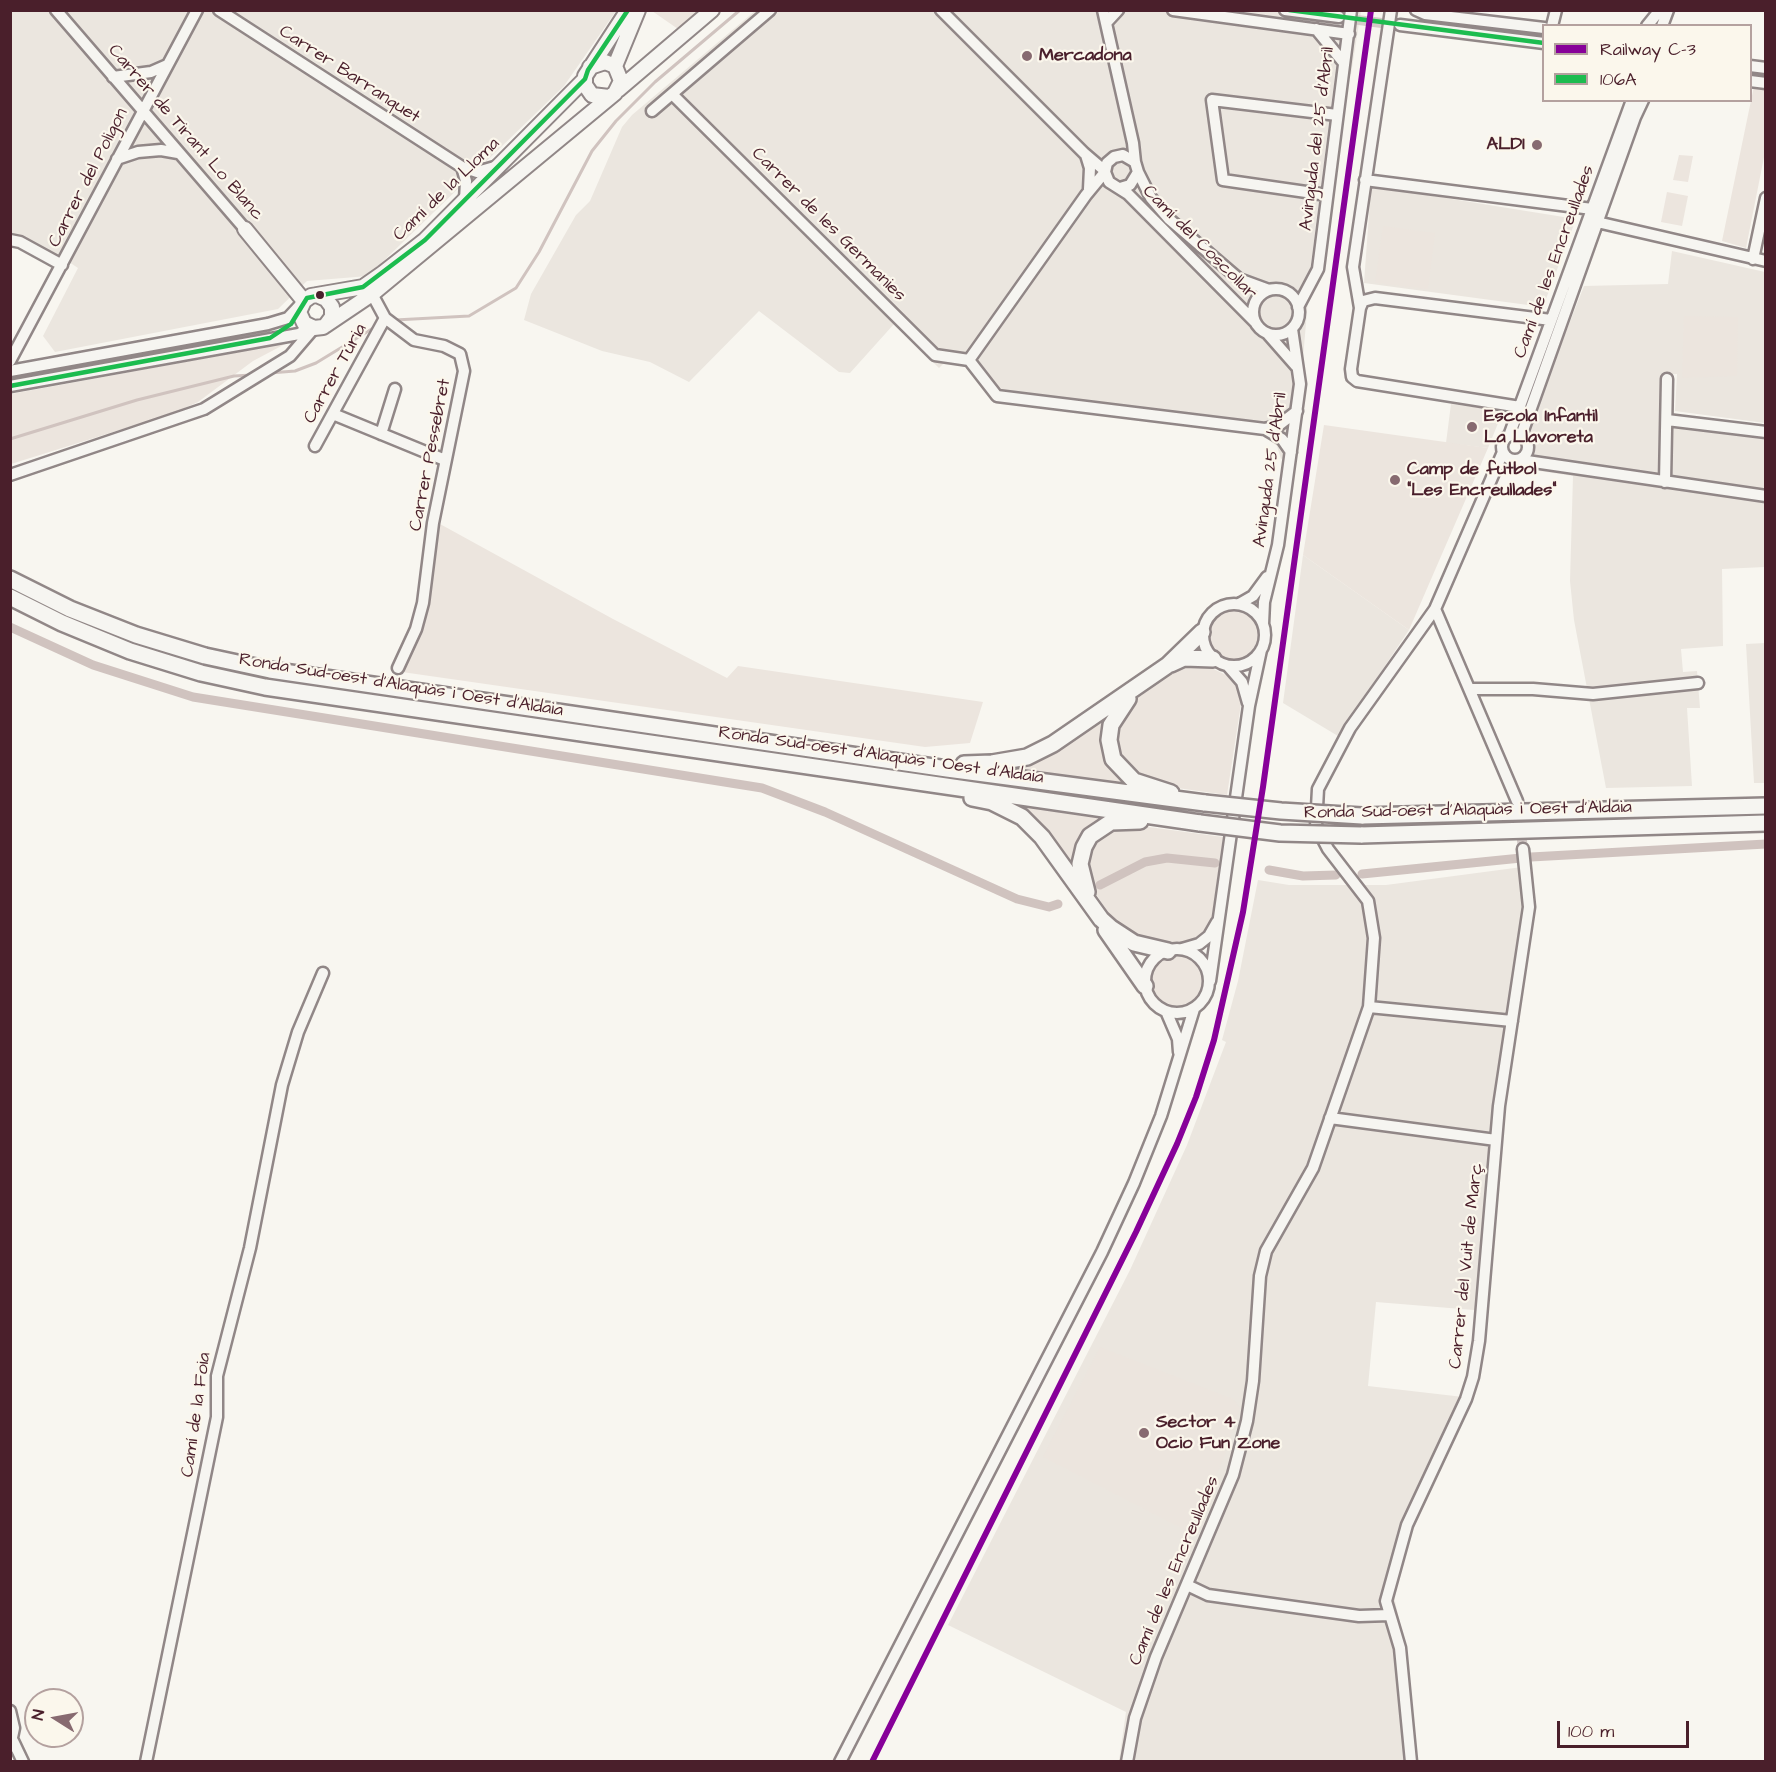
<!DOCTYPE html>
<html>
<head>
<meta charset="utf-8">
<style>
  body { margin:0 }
  #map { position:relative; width:1776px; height:1772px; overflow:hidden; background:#f8f6f0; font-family:"Architects Daughter",sans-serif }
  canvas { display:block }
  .frame { position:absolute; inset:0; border:12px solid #4a1f2b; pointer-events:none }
  .legend { position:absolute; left:1542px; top:24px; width:210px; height:78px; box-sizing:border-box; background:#fbf7ec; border:2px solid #b4a19f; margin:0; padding:8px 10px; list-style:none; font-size:18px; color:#4a1f2b }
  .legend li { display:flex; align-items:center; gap:12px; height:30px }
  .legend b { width:30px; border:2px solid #b4a19f }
  .north { position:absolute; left:24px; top:1688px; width:60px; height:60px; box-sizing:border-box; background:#fbf7ec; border:2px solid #b4a19f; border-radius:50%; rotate:281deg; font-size:16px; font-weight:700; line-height:24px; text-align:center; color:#4a1f2b }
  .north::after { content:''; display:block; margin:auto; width:21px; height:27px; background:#876a70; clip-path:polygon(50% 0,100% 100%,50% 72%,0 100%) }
  .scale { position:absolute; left:1557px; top:1721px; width:132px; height:27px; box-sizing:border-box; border:3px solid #4a1f2b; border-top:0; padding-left:8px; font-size:18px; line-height:21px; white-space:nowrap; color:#4a1f2b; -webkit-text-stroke:4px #fbf7ec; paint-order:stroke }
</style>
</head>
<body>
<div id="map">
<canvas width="1776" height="1772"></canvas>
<div class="frame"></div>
<ul class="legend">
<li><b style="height:8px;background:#870099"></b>Railway C-3</li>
<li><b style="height:8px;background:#1cbc4f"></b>106A</li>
</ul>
<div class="north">N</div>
<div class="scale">100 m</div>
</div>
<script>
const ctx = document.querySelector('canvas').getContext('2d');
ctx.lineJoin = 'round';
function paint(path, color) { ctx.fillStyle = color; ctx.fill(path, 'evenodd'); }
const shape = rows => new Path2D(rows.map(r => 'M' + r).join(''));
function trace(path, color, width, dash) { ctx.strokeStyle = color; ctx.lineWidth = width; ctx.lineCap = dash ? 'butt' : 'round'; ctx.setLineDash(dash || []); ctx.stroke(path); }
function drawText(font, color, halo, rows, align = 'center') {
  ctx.font = font + ' "Architects Daughter",sans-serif'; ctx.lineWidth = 4.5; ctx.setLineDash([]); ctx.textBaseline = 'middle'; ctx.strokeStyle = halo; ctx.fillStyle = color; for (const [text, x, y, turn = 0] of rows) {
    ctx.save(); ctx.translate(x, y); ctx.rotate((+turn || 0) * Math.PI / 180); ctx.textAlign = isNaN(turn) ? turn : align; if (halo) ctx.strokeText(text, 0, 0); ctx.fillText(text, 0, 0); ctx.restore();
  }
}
paint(shape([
  [10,11,616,11,564,86,368,276,307,281,278,309,55,352,43,336,78,268,57,254,52,256,17,236,15,238,11,236],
  [755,11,1361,11,1351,74,1335,75,1311,264,1295,453,1281,459,1277,446,1264,436,993,401,965,367,944,363,939,368,894,324,850,373,839,372,759,311,689,382,650,362,602,351,524,320,531,294,576,215,590,201,622,127,632,115],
  [1371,186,1576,219,1543,307,1364,283],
  [1672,251,1765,272,1765,423,1675,411,1677,374,1665,375,1665,417,1765,425,1765,567,1722,569,1723,646,1681,649,1683,672,1697,671,1700,708,1687,708,1692,786,1606,788,1574,620,1570,581,1573,476,1513,467,1584,286,1668,284],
  [1451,404,1503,411,1488,448,1446,443],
  [1303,555,1409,630,1338,736,1283,703],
  [1765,643,1765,783,1754,783,1746,644],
  [1522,867,1523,927,1505,1035,1486,1311,1376,1302,1368,1386,1472,1398,1417,1514,1393,1592,1405,1646,1416,1761,1119,1761,1126,1712,948,1625,1130,1270,1187,1145,1226,1042,1222,1040,1238,981,1258,880,1289,885,1386,885]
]), '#ebe6df');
paint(shape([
  [652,11,699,11,678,29],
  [1754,86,1765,89,1765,152,1746,248,1722,241],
  [1679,155,1693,156,1688,182,1673,180],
  [1667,192,1688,196,1682,226,1661,222],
  [1383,226,1435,233,1428,289,1375,283],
  [1684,316,1738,317,1737,376,1682,378],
  [287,343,253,361,198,402,174,413,11,464,11,394],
  [1324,425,1488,448,1409,630,1303,555],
  [440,524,613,619,727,678,738,666,983,702,970,743,925,747,402,672,419,628,435,529],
  '1207 634a26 26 0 1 1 52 0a26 26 0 1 1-52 0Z',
  [1201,663,1226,675,1235,684,1240,693,1241,704,1227,795,1170,787,1146,781,1120,762,1113,736,1129,704,1173,672,1187,665],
  [1113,706,1105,729,1136,787,1004,769],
  [1006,802,1109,817,1102,821,1077,876],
  [1134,825,1223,837,1211,924,1197,940,1186,943,1153,944,1139,940,1114,922,1089,883,1085,864,1097,836,1104,831],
  '1152 981a25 25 0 1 1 50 0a25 25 0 1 1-50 0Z',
  [1100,1347,1233,1399,1240,1408,1224,1457,1191,1533,1043,1457]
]), '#ece5de');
trace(shape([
  [395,320,469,316,516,288,539,252,592,151,616,121,655,82,740,10],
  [270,373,295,371,316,363,375,327],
  [10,439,137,400,234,376,252,375]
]), '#d0c3bf', 3);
trace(shape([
  [10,627,93,665,193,697,762,788,825,812,1017,899,1049,907,1058,904],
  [1269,870,1303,876,1336,875],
  [1362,874,1531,857,1766,844],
  [1100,885,1145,862,1167,858,1215,863]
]), '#d0c3bf', 9);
trace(shape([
  [1342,18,1398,25],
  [1518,807,1523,849]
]), '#d5cbc9', 10, [10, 5]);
const minor = shape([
  [56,10,245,229],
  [219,10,462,167,477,172,498,166],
  [941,10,1084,153,1105,171],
  [1103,10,1133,143,1135,162],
  [1173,10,1349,34],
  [1285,10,1339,17],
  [1416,10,1425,14,1544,28],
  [1106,23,1118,10],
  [1400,25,1544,43],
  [1552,26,1556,10],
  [1647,26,1660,10],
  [1662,26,1668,10],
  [1316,29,1344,63],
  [1750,66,1766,68],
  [113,77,151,72,167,65],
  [1750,81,1766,83],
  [672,94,935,355,969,360],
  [652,111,770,10],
  [1086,155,1090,168,1089,189],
  [117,159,138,152,161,150,178,153],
  [462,167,466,181,465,200],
  [1138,172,1151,198,1169,219,1239,279,1269,290],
  [1365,180,1592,209],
  [1120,188,1130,185,1138,172,1135,162,1123,155,1114,157,1107,163,1105,172,1109,182,1128,194,1255,322],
  [1327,195,1223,180,1212,100,1337,115],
  [1597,222,1766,261],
  [10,240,20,242,62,265],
  [1753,259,1766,198],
  '1253 312a23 23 0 1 1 46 0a23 23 0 1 1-46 0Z',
  [372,294,385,318,414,340,444,346,460,354,464,371,433,523,423,603,416,629,398,668],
  [1298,307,1318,269,1351,10],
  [1360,308,1353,267,1391,10],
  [1267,333,1296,366],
  [969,360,997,396,1265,429,1282,439,1291,452],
  [969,360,1086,195,1105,172],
  [10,361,197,10],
  [10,371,268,324,288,318,302,303],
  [10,386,299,334,310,327],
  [1520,407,1357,381,1352,377,1351,369,1360,308,1363,301,1375,298,1551,320],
  [333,414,445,460],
  [1667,420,1766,432],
  [1265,429,1279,425,1297,411],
  '1502 447a13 13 0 1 1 26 0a13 13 0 1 1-26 0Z',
  [381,434,395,389],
  [1509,436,1632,100],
  [1521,436,1635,117,1643,100],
  [315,446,385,318],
  [1520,460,1766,496],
  [10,475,204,409,290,356,314,328],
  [1665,482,1667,379],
  '1203 635a31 31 0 1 1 62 0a31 31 0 1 1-62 0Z',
  [1239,604,1253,596,1267,577],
  [1435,609,1517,801],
  [1263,624,1264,602,1278,545,1300,384,1292,329],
  [1228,666,1242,682,1248,703],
  [1470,689,1533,689,1593,694,1698,683],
  '1145 981a32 32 0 1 1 64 0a32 32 0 1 1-64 0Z',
  [1182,949,1199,944,1209,936,1217,922],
  [1210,981,1249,706,1261,650],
  [1369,1007,1512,1021],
  [1166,1011,1178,1039,1179,1052],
  [1330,1118,1496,1140],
  [1187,1585,1208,1595,1359,1616,1390,1615],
  [10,1711,14,1728,10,1747],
  [13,1741,23,1762],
  [146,1762,217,1417,217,1376,250,1248,282,1085,298,1032,323,973],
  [840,1762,1102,1252,1134,1183,1161,1116,1194,1009],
  [1127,1762,1135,1718,1156,1657,1233,1475,1247,1421,1253,1381,1260,1276,1266,1251,1313,1168,1369,1007,1374,938,1368,901,1328,849,1316,826,1318,789,1350,728,1435,609,1503,452],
  [1411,1762,1400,1648,1386,1601,1407,1525,1466,1399,1473,1377,1479,1341,1499,1106,1529,907,1523,849]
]);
const tertiary = shape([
  [615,66,638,10],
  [585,79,425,240,383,273,363,287,311,296,304,301,299,312,304,323,314,328,323,327,372,294,615,93,621,81,615,66,605,62,590,67],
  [618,90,712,10],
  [609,97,592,95,585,85,585,76,628,10],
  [245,229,304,301],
  [317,295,326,299,332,307,332,317,326,325]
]);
const secondary = shape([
  [10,579,70,609,136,635,205,656,270,670,947,769,1205,803],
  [10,597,62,623,130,651,201,673,265,687,1200,823],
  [1171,664,1184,658,1213,659],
  [1128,699,1111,725,1109,740,1113,759,1134,781,1171,793],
  [964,764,992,763,1027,757,1053,744,1168,665,1202,632],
  [972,798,992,802,1022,817,1042,837,1101,919,1111,928,1134,943,1168,951],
  [1362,816,1766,806],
  [1361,835,1766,823],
  [1087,892,1080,864,1084,847,1090,836,1111,822,1140,821],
  [1106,930,1145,986]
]);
trace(minor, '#918787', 15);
trace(tertiary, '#918787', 18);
trace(secondary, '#918787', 20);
trace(minor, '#f6f5f1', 10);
trace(tertiary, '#f6f5f1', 14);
trace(secondary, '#f6f5f1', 15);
const secondaryBridge = shape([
  [1205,803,1281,811,1362,816],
  [1200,823,1280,833,1361,835]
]);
trace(secondaryBridge, '#918787', 20, []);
trace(secondaryBridge, '#f6f5f1', 15);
trace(shape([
  [1289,10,1544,43],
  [10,386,270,338,291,324,307,298,363,287,425,240,585,79,588,70,628,10]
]), '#1cbc4f', 4.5);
trace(shape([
  [872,1762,1136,1232,1177,1144,1196,1097,1214,1040,1243,912,1263,787,1371,10]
]), '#870099', 6);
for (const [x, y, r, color] of [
  [1027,56,6,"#876a70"],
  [1537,145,6,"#876a70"],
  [320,295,5,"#4a1f2b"],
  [1472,427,6,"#876a70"],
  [1395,480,6,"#876a70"],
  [1144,1433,6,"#876a70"]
]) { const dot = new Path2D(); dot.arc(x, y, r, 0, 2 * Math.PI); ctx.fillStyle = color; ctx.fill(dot); trace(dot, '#fbf7ec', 2); }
drawText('bold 18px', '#4a1f2b', '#fbf7ec', [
  ["Mercadona",1039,56],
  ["ALDI",1525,145,"right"],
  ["Escola Infantil",1484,417],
  ["La Llavoreta",1484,438],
  ["Camp de futbol",1407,470],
  ["\"Les Encreullades\"",1407,491],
  ["Sector 4",1156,1423],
  ["Ocio Fun Zone",1156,1444]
], 'left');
drawText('18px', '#4a1f2b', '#fbf7ec', [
  ["Carrer Barranquet",349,75,33],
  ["Carrer de Tirant Lo Blanc",185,133,49],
  ["Avinguda del 25 d'Abril",1318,139,-83],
  ["Carrer del Poligon",89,178,-63],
  ["Camí de la Lloma",447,190,-44],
  ["Carrer de les Germanies",828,225,45],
  ["Camí del Coscollar",1199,243,45],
  ["Camí de les Encreullades",1555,262,-70],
  ["Carrer Túria",336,374,-61],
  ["Carrer Pessebret",431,455,-79],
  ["Avinguda 25 d'Abril",1271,470,-82],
  ["Ronda Sud-oest d'Alaquàs i Oest d'Aldaia",401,686,9],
  ["Ronda Sud-oest d'Alaquàs i Oest d'Aldaia",881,756,8],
  ["Ronda Sud-oest d'Alaquàs i Oest d'Aldaia",1468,811,-1],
  ["Carrer del Vuit de Març",1467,1266,-84],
  ["Camí de la Foia",197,1415,-82],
  ["Camí de les Encreullades",1175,1571,-67]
]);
</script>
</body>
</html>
